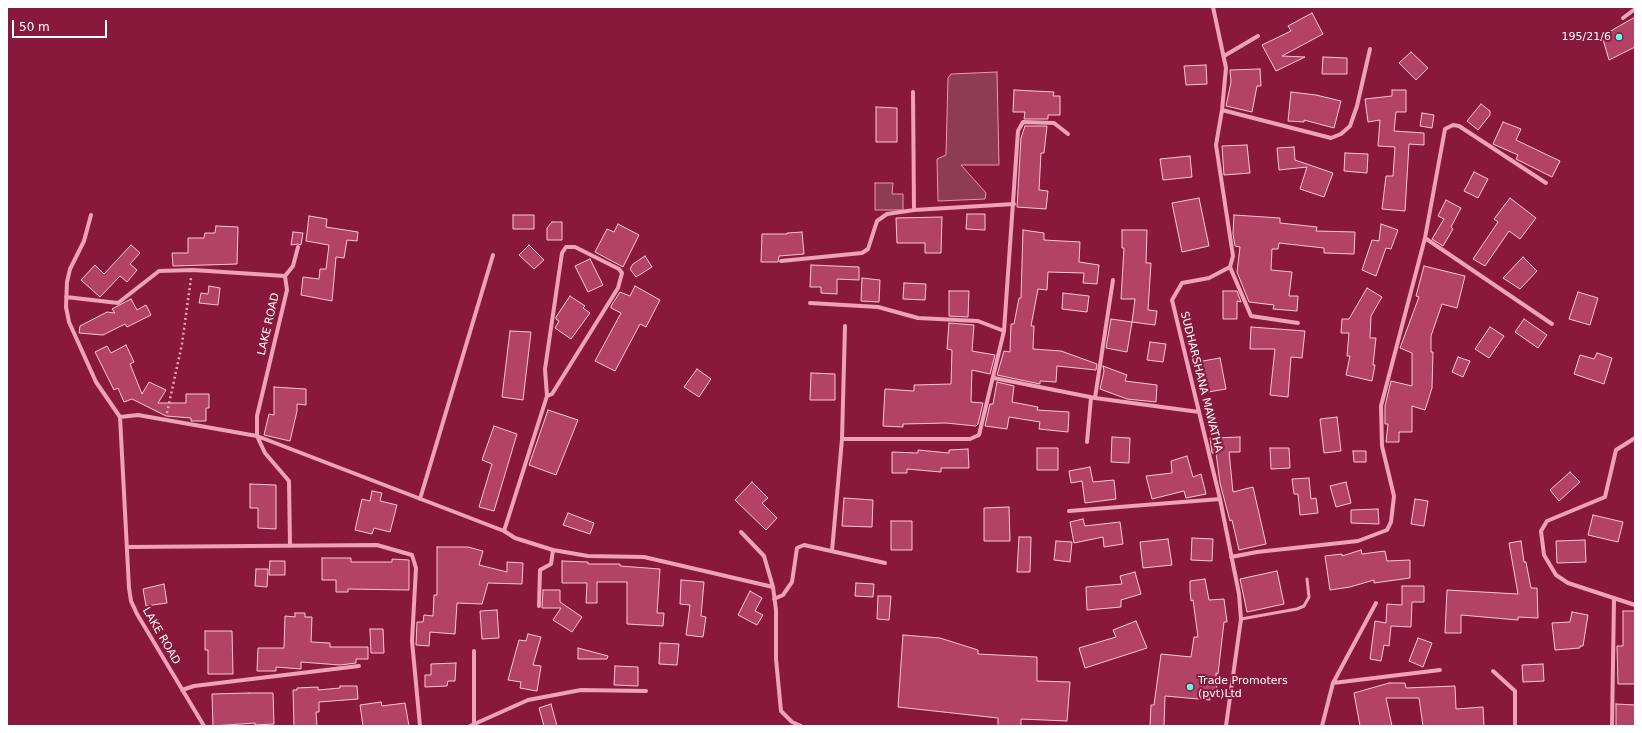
<!DOCTYPE html>
<html>
<head>
<meta charset="utf-8">
<style>
  body { margin:0 }
  #map { position:relative; width:1642px; height:733px; overflow:hidden; background:#89193c; font-family:"DejaVu Sans",sans-serif }
  canvas { display:block }
  .frame { position:absolute; inset:0; border:8px solid #fff; pointer-events:none }
  .scale { position:absolute; left:12px; top:20px; width:95px; height:18px; box-sizing:border-box; border:2px solid #fff; border-top:0; padding-left:5px; font-size:12px; line-height:14px; white-space:nowrap; color:#fff; -webkit-text-stroke:3px #89193c; paint-order:stroke }
</style>
</head>
<body>
<div id="map">
<canvas width="1642" height="733"></canvas>
<div class="frame"></div>
<div class="scale">50 m</div>
</div>
<script>
const ctx = document.querySelector('canvas').getContext('2d');
ctx.lineJoin = 'round';
function paint(path, color) { ctx.fillStyle = color; ctx.fill(path, 'evenodd'); }
const shape = rows => new Path2D(rows.map(r => 'M' + r).join(''));
function trace(path, color, width, dash) { ctx.strokeStyle = color; ctx.lineWidth = width; ctx.lineCap = dash ? 'butt' : 'round'; ctx.setLineDash(dash || []); ctx.stroke(path); }
function drawText(font, color, halo, rows, align = 'center') {
  ctx.font = font + ' "DejaVu Sans",sans-serif'; ctx.lineWidth = 4; ctx.setLineDash([]); ctx.textBaseline = 'middle'; ctx.strokeStyle = halo; ctx.fillStyle = color; for (const [text, x, y, turn = 0] of rows) {
    ctx.save(); ctx.translate(x, y); ctx.rotate((+turn || 0) * Math.PI / 180); ctx.textAlign = isNaN(turn) ? turn : align; if (halo) ctx.strokeText(text, 0, 0); ctx.fillText(text, 0, 0); ctx.restore();
  }
}
const water = shape([
  [997,72,999,165,961,165,986,193,985,199,938,201,937,159,946,155,948,78,951,74,997,72],
  [875,183,893,183,892,194,903,194,903,210,875,210,875,183]
]);
paint(water, '#8e3c56');
trace(water, '#ef94b3', 1);
const building = shape([
  [1312,13,1323,34,1282,56,1305,57,1276,71,1262,45,1291,31,1288,26,1312,13],
  [1635,17,1635,47,1609,60,1602,36,1635,17],
  [1411,52,1428,68,1416,80,1399,63,1411,52],
  [1323,57,1347,58,1347,74,1322,74,1323,57],
  [1206,65,1207,84,1186,85,1184,66,1206,65],
  [1260,69,1261,86,1257,86,1252,112,1226,106,1231,82,1230,70,1260,69],
  [1014,90,1054,92,1053,96,1060,96,1060,115,1048,115,1048,119,1024,119,1025,112,1013,112,1014,90],
  [1392,90,1406,90,1406,112,1396,112,1394,131,1424,133,1424,145,1409,144,1405,211,1382,209,1386,176,1393,176,1395,147,1378,146,1380,120,1368,122,1365,99,1392,96,1392,90],
  [1291,92,1316,95,1341,101,1334,128,1304,120,1304,122,1288,121,1291,92],
  [1481,104,1490,111,1490,115,1478,130,1467,121,1481,104],
  [876,107,897,108,897,142,876,142,876,107],
  [1422,113,1434,115,1432,128,1420,126,1422,113],
  [1503,122,1521,129,1516,140,1560,161,1552,177,1516,159,1518,155,1493,144,1503,122],
  [1025,126,1047,126,1044,153,1041,153,1039,190,1048,191,1046,209,1017,207,1021,138,1025,126],
  [1247,145,1250,173,1224,175,1222,146,1247,145],
  [1294,147,1295,160,1333,173,1324,197,1300,189,1307,167,1279,170,1277,148,1294,147],
  [1345,153,1368,154,1367,173,1344,171,1345,153],
  [1190,156,1192,177,1163,180,1160,159,1190,156],
  [1474,172,1488,179,1478,198,1464,191,1474,172],
  [1199,198,1209,246,1182,252,1172,203,1199,198],
  [1510,198,1536,218,1520,239,1509,231,1485,266,1473,259,1498,222,1494,219,1510,198],
  [1446,200,1461,208,1451,227,1453,229,1443,246,1432,239,1444,219,1438,216,1446,200],
  [967,214,985,214,985,230,966,229,967,214],
  [513,215,534,215,534,229,513,229,513,215],
  [1234,215,1280,218,1280,223,1317,227,1316,231,1355,232,1354,254,1324,253,1324,248,1279,243,1278,249,1272,249,1271,270,1292,272,1289,296,1298,296,1297,311,1273,309,1274,305,1249,302,1237,272,1240,247,1235,246,1233,234,1234,215],
  [309,216,327,219,326,227,358,232,357,241,347,240,344,258,336,257,332,301,301,295,303,277,319,279,320,269,326,269,329,245,306,241,309,216],
  [942,217,941,253,925,253,925,243,897,243,896,218,942,217],
  [552,222,562,222,562,240,547,240,547,228,552,222],
  [618,224,639,235,623,267,595,252,607,229,614,232,618,224],
  [1381,224,1398,230,1391,249,1386,248,1376,276,1362,270,1372,240,1379,241,1381,224],
  [216,226,238,227,237,264,173,266,172,253,188,253,188,238,204,238,205,233,215,233,216,226],
  [1023,230,1044,233,1044,240,1080,242,1079,262,1099,265,1097,284,1083,283,1084,273,1048,272,1047,290,1038,289,1031,326,1034,326,1033,349,1061,351,1097,364,1096,370,1057,366,1056,382,1040,381,1040,384,997,375,1004,351,1010,352,1011,324,1014,324,1019,298,1021,298,1023,230],
  [1122,230,1147,230,1146,263,1151,263,1148,310,1157,311,1155,325,1132,322,1135,299,1121,299,1124,248,1122,248,1122,230],
  [293,232,303,233,301,245,298,244,291,245,293,232],
  [802,232,804,254,779,256,778,262,761,262,762,234,787,234,787,233,802,232],
  [131,245,140,253,130,264,137,270,127,282,120,276,100,297,81,280,95,265,104,274,131,245],
  [529,245,544,260,534,269,519,255,529,245],
  [645,256,652,267,636,277,630,269,633,264,645,256],
  [1523,257,1537,271,1520,289,1503,278,1523,257],
  [590,259,603,285,588,292,575,266,590,259],
  [811,265,859,267,859,280,837,279,837,294,821,293,821,287,810,287,811,265],
  [1424,266,1465,276,1457,308,1442,304,1431,336,1431,352,1433,352,1432,388,1425,410,1412,406,1412,432,1399,432,1399,442,1386,442,1388,424,1385,424,1385,406,1391,381,1412,386,1412,353,1400,348,1419,297,1416,296,1424,266],
  [862,278,880,280,879,302,861,301,862,278],
  [904,283,926,284,925,300,903,299,904,283],
  [209,286,220,288,218,305,199,303,201,293,208,294,209,286],
  [635,286,660,300,646,327,640,324,615,371,595,361,621,313,611,308,611,306,620,292,630,296,635,286],
  [1367,288,1382,297,1371,316,1370,338,1376,338,1373,365,1375,365,1372,381,1346,375,1350,356,1347,356,1349,333,1341,333,1342,319,1349,319,1367,288],
  [949,291,969,291,968,317,949,316,949,291],
  [1223,291,1237,291,1241,302,1237,301,1237,319,1223,319,1223,291],
  [1578,292,1598,298,1590,325,1569,319,1578,292],
  [1063,293,1089,296,1087,312,1062,309,1063,293],
  [570,296,585,306,583,308,590,313,571,339,555,328,559,321,556,319,556,317,570,296],
  [131,299,137,310,146,305,151,315,127,327,125,324,103,335,79,333,80,326,107,312,115,313,112,309,131,299],
  [1111,319,1132,322,1127,352,1106,348,1111,319],
  [1524,319,1547,335,1538,348,1515,332,1524,319],
  [949,323,974,325,972,351,995,355,990,374,972,370,971,402,983,403,978,424,976,426,946,423,903,424,903,427,883,426,885,389,914,391,914,385,951,384,952,350,947,349,949,323],
  [1251,327,1305,331,1302,358,1291,357,1288,397,1270,395,1275,349,1250,349,1251,327],
  [1490,327,1504,336,1489,358,1475,349,1490,327],
  [510,331,531,332,523,400,502,397,510,331],
  [1150,342,1166,344,1163,362,1147,360,1150,342],
  [126,345,134,362,130,364,142,394,149,382,166,390,158,403,186,403,186,394,209,394,209,408,206,408,206,421,191,421,191,418,166,416,132,399,124,402,118,388,114,390,95,352,107,346,111,353,126,345],
  [1597,353,1612,358,1604,384,1574,374,1580,355,1594,359,1597,353],
  [1458,357,1470,361,1463,377,1452,372,1458,357],
  [1220,358,1226,389,1202,393,1197,362,1220,358],
  [1103,366,1127,375,1125,381,1157,385,1156,402,1127,399,1100,389,1104,371,1103,366],
  [697,369,711,379,699,397,684,387,697,369],
  [811,373,835,374,835,400,810,400,811,373],
  [997,382,1014,386,1012,402,1038,407,1037,410,1069,412,1068,432,1039,429,1040,422,1009,417,1007,429,985,426,990,404,993,404,997,382],
  [274,387,306,389,306,405,297,404,297,411,290,441,264,435,269,414,274,415,274,387],
  [548,410,578,420,556,475,529,465,548,410],
  [1337,417,1341,451,1324,453,1320,419,1337,417],
  [494,426,517,434,494,511,479,507,492,464,482,460,494,426],
  [1112,437,1130,438,1129,463,1111,462,1112,437],
  [1240,437,1240,452,1229,452,1233,492,1253,487,1266,544,1239,550,1232,520,1230,521,1220,483,1216,453,1212,453,1210,438,1240,437],
  [1037,448,1058,448,1058,470,1037,470,1037,448],
  [1270,448,1289,448,1290,468,1271,469,1270,448],
  [968,449,969,468,941,468,941,472,907,469,907,473,892,473,892,452,918,453,918,450,949,453,949,450,968,449],
  [1353,451,1366,451,1366,462,1354,462,1353,451],
  [1187,456,1193,477,1201,474,1206,494,1186,498,1184,491,1152,499,1146,476,1172,473,1171,461,1187,456],
  [1090,467,1093,482,1114,480,1116,499,1085,503,1082,481,1071,483,1069,471,1090,467],
  [1570,472,1580,482,1559,501,1550,490,1570,472],
  [1309,478,1311,499,1316,498,1318,513,1300,515,1298,494,1294,494,1292,479,1309,478],
  [752,482,768,498,762,503,777,518,766,530,735,500,752,482],
  [1346,482,1351,503,1336,507,1330,486,1346,482],
  [250,484,276,485,276,529,258,528,258,508,250,508,250,484],
  [372,491,382,493,380,501,397,505,390,532,374,528,372,534,355,530,362,499,370,501,372,491],
  [844,498,873,500,872,527,842,526,844,498],
  [1415,499,1428,501,1424,526,1411,524,1415,499],
  [1009,507,1010,541,984,541,984,508,1009,507],
  [1378,509,1379,524,1351,523,1351,510,1378,509],
  [568,513,594,523,590,534,563,525,568,513],
  [1593,515,1623,522,1618,542,1588,535,1593,515],
  [1083,519,1085,526,1120,522,1123,544,1104,547,1103,537,1074,543,1070,522,1083,519],
  [891,521,912,521,912,550,891,550,891,521],
  [1019,537,1031,537,1030,572,1017,572,1019,537],
  [1192,538,1213,539,1212,561,1191,560,1192,538],
  [1168,539,1172,565,1143,568,1140,542,1168,539],
  [1585,540,1586,562,1557,563,1556,541,1585,540],
  [1056,541,1072,542,1070,562,1054,560,1056,541],
  [1521,541,1524,562,1526,562,1531,588,1537,588,1538,618,1518,617,1518,620,1461,615,1461,633,1445,633,1447,590,1518,594,1509,543,1521,541],
  [437,547,468,547,483,551,479,565,507,572,507,562,523,563,522,584,488,583,482,604,457,603,455,634,430,632,429,646,416,645,417,622,423,622,424,615,433,616,434,595,437,595,437,547],
  [1361,550,1362,554,1385,551,1387,561,1410,560,1410,578,1374,583,1374,580,1350,587,1330,590,1325,556,1342,554,1342,556,1361,550],
  [322,558,351,558,351,562,392,562,392,559,409,560,409,590,348,589,348,592,336,592,336,580,322,580,322,558],
  [270,561,285,561,285,575,269,575,270,561],
  [562,561,588,562,588,564,620,564,620,566,660,569,657,613,664,613,663,626,627,624,627,582,597,582,597,603,586,603,587,583,562,583,562,561],
  [256,569,268,569,267,587,255,586,256,569],
  [1277,571,1284,604,1247,612,1240,579,1277,571],
  [1135,572,1141,594,1121,600,1121,607,1087,610,1086,587,1122,584,1120,576,1135,572],
  [1205,579,1209,600,1224,599,1227,622,1224,622,1218,674,1216,673,1217,693,1210,693,1210,700,1165,696,1164,726,1150,726,1151,705,1154,705,1161,654,1191,657,1194,637,1198,637,1193,600,1191,601,1190,591,1190,581,1205,579],
  [681,580,704,582,701,616,706,617,703,637,686,635,690,605,680,604,681,580],
  [856,583,874,584,873,597,855,596,856,583],
  [164,584,167,603,146,606,143,589,164,584],
  [1402,586,1424,586,1424,602,1412,602,1411,627,1391,626,1389,646,1384,645,1381,661,1370,659,1375,621,1386,623,1387,604,1402,605,1402,586],
  [543,590,560,590,560,602,582,617,572,632,553,620,561,608,542,608,543,590],
  [750,591,762,598,755,611,763,615,757,625,738,615,750,591],
  [878,596,891,596,889,620,877,619,878,596],
  [497,610,499,638,482,639,480,611,497,610],
  [1623,611,1635,611,1635,684,1618,684,1617,646,1623,646,1623,611],
  [1572,612,1588,615,1583,646,1580,646,1580,648,1555,650,1552,623,1570,622,1572,612],
  [295,613,305,613,305,617,312,617,311,642,330,643,330,647,368,647,368,659,356,659,356,663,340,665,301,662,301,669,276,667,276,671,257,671,258,648,284,648,285,616,295,617,295,613],
  [1136,621,1147,648,1085,668,1079,648,1116,637,1113,630,1136,621],
  [370,629,383,629,384,653,371,653,370,629],
  [205,631,232,631,233,674,208,674,208,650,205,650,205,631],
  [528,634,541,637,533,665,541,666,537,691,520,688,521,682,508,680,519,640,526,641,528,634],
  [903,635,940,638,978,650,978,654,1037,657,1037,681,1070,682,1067,721,1021,719,1021,726,998,726,998,718,898,707,903,635],
  [1418,638,1432,643,1423,667,1409,661,1418,638],
  [660,643,679,644,677,665,659,664,660,643],
  [578,648,608,656,607,659,578,659,578,648],
  [456,663,455,681,448,681,447,686,425,687,425,675,431,675,431,664,456,663],
  [1543,664,1544,681,1523,682,1522,665,1543,664],
  [615,666,638,667,638,686,614,685,615,666],
  [1389,683,1405,683,1406,688,1455,686,1456,709,1483,707,1484,726,1423,726,1419,698,1386,698,1392,726,1360,726,1354,693,1389,683],
  [340,686,357,686,358,699,319,702,319,712,316,712,317,726,294,726,293,690,297,690,297,688,318,687,318,690,340,688,340,686],
  [249,693,273,693,274,724,255,725,255,723,213,726,212,694,249,693],
  [381,702,382,706,405,703,409,726,363,726,360,705,381,702],
  [551,704,557,726,544,726,539,708,551,704],
  [1616,704,1635,705,1635,726,1616,726,1616,704]
]);
paint(building, '#b24266');
trace(building, '#f9c7d8', 1);
trace(shape([
  [167,413,182,344,191,278]
]), '#eda2ba', 2.5, [2, 3]);
trace(shape([
  [1241,619,1297,609,1304,606,1309,597,1307,579]
]), '#eda2ba', 3);
trace(shape([
  [1213,7,1226,68,1222,110,1216,145,1233,256,1230,267,1209,278,1182,283,1172,300,1220,499,1239,594,1241,619,1226,726],
  [1623,18,1635,9],
  [1224,56,1258,36],
  [913,92,914,210],
  [1222,110,1331,138,1341,134,1350,126,1357,106,1370,49],
  [91,215,84,241,70,269,67,282,66,307,69,322,96,382,120,417,129,588,131,601,137,614,204,726],
  [1425,238,1552,324],
  [781,261,862,253,868,249,877,221,887,214,914,210,1014,204],
  [1230,267,1251,316,1298,323],
  [285,276,293,266,298,247],
  [66,297,118,303,159,271,193,270,285,276,287,290,257,416,257,436,265,453,289,481,290,546],
  [810,303,878,307,918,318,978,321,1004,331],
  [994,378,1095,398,1199,412],
  [1095,398,1113,280],
  [120,417,138,415,257,436,504,531,515,538,553,550,588,556,644,557,773,587],
  [1635,438,1616,450,1605,497,1547,521,1541,531,1544,555,1556,575,1568,583,1635,605],
  [842,439,970,439,979,435,1004,331,1018,131,1023,122,1054,123,1068,134],
  [1087,442,1091,398],
  [420,499,493,255],
  [1069,511,1220,499],
  [504,531,547,396,545,369,562,253,566,247,575,247,619,269,622,273,618,288,552,394,547,396],
  [741,532,764,556,773,587,776,610,776,659,781,711,792,722,801,726],
  [127,547,377,545,412,555,416,568,412,641,420,726],
  [832,551,842,439,845,326],
  [1231,557,1257,552,1358,541,1387,530,1391,522,1394,496,1382,446,1381,406,1425,238,1445,129,1453,125,1459,126,1546,183],
  [774,599,783,595,792,582,797,548,804,545,885,563],
  [539,606,540,570,551,564,553,550],
  [1493,671,1515,691,1515,726],
  [1333,683,1440,670],
  [182,690,194,686,359,666],
  [474,725,474,651],
  [470,726,528,700,581,690,646,691],
  [1322,726,1333,683,1376,603],
  [1612,726,1614,599]
]), '#eda2ba', 4);
for (const [x, y, r, color] of [
  [1619,37,4,"#5effe4"],
  [1190,687,4,"#5effe4"]
]) { const dot = new Path2D(); dot.arc(x, y, r, 0, 2 * Math.PI); ctx.fillStyle = color; ctx.fill(dot); trace(dot, '#89193c', 1.5); }
drawText('11px', '#fff', '#89193c', [
  ["195/21/6",1611,37],
  ["Trade Promoters",1198,681,"left"],
  ["(pvt)Ltd",1198,694,"left"]
], 'right');
drawText('11px', '#fff', '#89193c', [
  ["LAKE ROAD",269,324,-77],
  ["SUDHARSHANA MAWATHA",1201,382,76],
  ["LAKE ROAD",161,636,60]
]);
</script>
</body>
</html>
